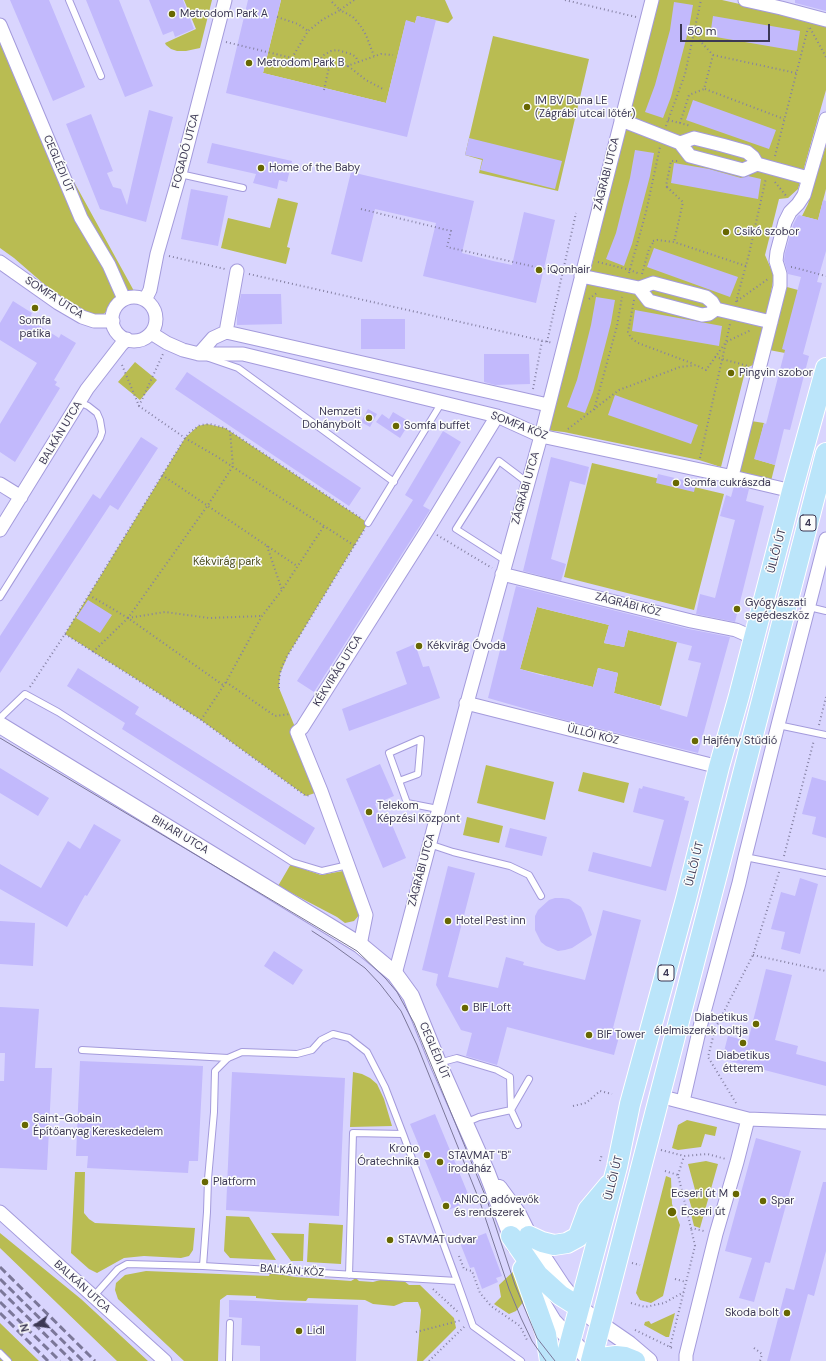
<!DOCTYPE html>
<html>
<head>
<meta charset="utf-8">
<style>
  body { margin:0 }
  #map { position:relative; width:826px; height:1361px; overflow:hidden; background:#d9d5fe; font-family:"DM Sans",sans-serif }
  canvas { display:block }
  .north { position:absolute; left:16px; top:1305px; width:40px; height:40px; -webkit-text-stroke:3px #fbfcfb; paint-order:stroke; rotate:256deg; font-size:11px; font-weight:700; line-height:16px; text-align:center; color:#3c3854 }
  .north::after { content:''; display:block; margin:auto; width:14px; height:18px; background:#3c3854; clip-path:polygon(50% 0,100% 100%,50% 72%,0 100%) }
  .scale { position:absolute; left:680px; top:24px; width:90px; height:18px; box-sizing:border-box; border:2px solid #3c3854; border-top:0; padding-left:5px; font-size:12px; line-height:14px; white-space:nowrap; color:#3c3854; -webkit-text-stroke:3px #fbfcfb; paint-order:stroke }
</style>
</head>
<body>
<div id="map">
<canvas width="826" height="1361"></canvas>
<div class="north">N</div>
<div class="scale">50 m</div>
</div>
<script>
const ctx = document.querySelector('canvas').getContext('2d');
ctx.lineJoin = 'round';
function paint(path, color) { ctx.fillStyle = color; ctx.fill(path, 'evenodd'); }
const shape = rows => new Path2D(rows.map(r => 'M' + r).join(''));
function trace(path, color, width, dash) { ctx.strokeStyle = color; ctx.lineWidth = width; ctx.lineCap = dash ? 'butt' : 'round'; ctx.setLineDash(dash || []); ctx.stroke(path); }
function drawText(font, color, halo, rows, align = 'center') {
  ctx.font = font + ' "DM Sans",sans-serif'; ctx.lineWidth = 3; ctx.setLineDash([]); ctx.textBaseline = 'middle'; ctx.strokeStyle = halo; ctx.fillStyle = color; for (const [text, x, y, turn = 0] of rows) {
    ctx.save(); ctx.translate(x, y); ctx.rotate((+turn || 0) * Math.PI / 180); ctx.textAlign = isNaN(turn) ? turn : align; if (halo) ctx.strokeText(text, 0, 0); ctx.fillText(text, 0, 0); ctx.restore();
  }
}
paint(shape([
  [184,0,212,0,200,48,186,51,177,51,171,49,166,45,165,43,196,29],
  [281,0,445,0,453,18,448,23,417,16,415,23,406,21,386,103,263,73],
  [658,0,722,0,810,20,826,20,826,90,798,189,788,198,779,199,765,255,774,276,769,303,753,365,746,368,721,467,699,460,564,432,546,430,579,306,593,261,626,122],
  [0,25,40,120,134,291,94,321,82,317,14,258,0,248],
  [493,36,589,59,558,191,479,173,482,160,465,155],
  [826,145,826,189,818,220,802,216,808,204],
  [278,198,298,203,287,247,290,248,286,264,221,248,228,218,270,228],
  [787,287,798,290,785,353,769,350],
  [135,362,157,380,140,400,118,382],
  [751,421,764,423,755,459,775,465,771,481,739,473],
  [207,424,225,428,368,523,288,655,280,674,279,688,321,791,306,796,201,720,65,634,185,438,198,426],
  [592,463,724,494,694,610,564,577],
  [537,607,609,625,604,643,624,647,628,630,677,642,661,706,614,693,618,673,598,668,593,687,520,669],
  [486,765,554,782,545,820,477,803],
  [583,772,629,783,624,803,578,791],
  [467,817,503,826,499,843,463,835],
  [292,862,295,866,321,875,343,871,360,914,354,921,345,923,337,917,278,886],
  [353,1072,362,1074,370,1078,377,1084,384,1099,392,1126,350,1127],
  [687,1120,717,1127,715,1136,705,1134,701,1147,678,1150,672,1148,678,1125],
  [706,1161,718,1164,700,1228,694,1226,690,1210,692,1209,689,1199,697,1197,688,1164],
  [75,1172,85,1172,84,1213,89,1219,95,1223,195,1228,193,1250,189,1256,181,1258,144,1256,124,1258,97,1273,89,1269,71,1253],
  [666,1176,671,1178,672,1204,680,1225,663,1296,651,1303,640,1300,636,1293],
  [226,1216,249,1217,276,1260,230,1258,224,1251],
  [309,1223,343,1225,341,1264,307,1262],
  [0,1233,81,1299,148,1361,117,1361,0,1248],
  [271,1233,304,1234,303,1261,291,1261],
  [519,1266,529,1295,516,1311,509,1314,494,1304,501,1297,499,1285],
  [146,1271,269,1276,270,1273,295,1277,351,1281,356,1278,359,1281,373,1282,384,1279,404,1281,409,1285,420,1285,454,1318,456,1328,423,1361,417,1361,421,1310,418,1302,404,1302,394,1306,373,1304,365,1300,308,1298,306,1301,278,1300,256,1298,256,1296,227,1295,220,1300,218,1361,184,1361,118,1299,115,1290,116,1283,125,1275],
  [675,1313,669,1337,666,1337,644,1325,645,1322,649,1321,651,1324],
  [0,1323,39,1361,0,1361]
]), '#b9bc52');
paint(shape([
  [10,0,49,0,85,87,53,101],
  [86,0,119,0,153,86,125,97],
  [149,0,183,0,194,29,175,37,173,31,163,35],
  [248,0,281,0,263,73,386,103,406,20,415,23,417,16,436,20,407,137,226,93],
  [795,0,826,0,826,11,795,3],
  [674,2,693,5,689,28,671,97,663,118,645,112,655,85,670,30],
  [713,16,800,31,797,51,710,36],
  [693,100,776,130,769,149,686,120],
  [149,110,173,117,146,222,100,209,66,124,91,114,113,171,107,173,113,187,121,189,127,205],
  [469,138,562,161,555,189,480,170,483,159,465,155],
  [212,143,292,161,287,182,279,180,277,189,253,183,256,174,207,163],
  [635,150,654,153,650,176,632,244,624,266,606,259,616,233,623,205,630,178],
  [674,163,709,169,741,178,748,176,761,179,758,199,671,183],
  [351,172,474,201,462,253,493,261,512,265,524,212,555,220,536,303,423,276,436,223,375,209,362,262,331,254],
  [191,189,228,196,218,246,181,239],
  [823,200,826,201,826,251,817,282,822,283,803,354,809,356,790,430,784,429,775,465,754,459,764,423,766,424,785,350,782,349,801,277,788,274,784,260,785,253,793,225,797,217,799,215,818,220],
  [654,248,738,277,730,297,647,267],
  [241,294,281,294,282,324,237,325,237,316],
  [596,297,615,300,611,323,593,392,585,413,567,407,577,380,584,353,591,325],
  [13,301,32,313,29,319,59,338,61,334,76,343,54,380,57,382,55,385,60,388,15,462,0,452,0,424,37,363,0,340,0,323],
  [635,310,722,326,719,346,632,331],
  [361,319,405,319,405,349,361,349],
  [484,354,529,354,530,384,495,385,484,382],
  [187,372,361,488,349,506,175,389],
  [615,395,698,425,691,444,608,415],
  [368,409,377,414,370,427,361,422],
  [393,412,410,422,400,438,376,422,382,414,389,419],
  [443,431,461,442,423,506,430,510,314,692,297,681,413,500,405,495],
  [141,437,158,448,118,510,110,505,0,673,0,636,93,494,100,499],
  [551,457,589,467,585,485,570,481,551,559,566,564,561,581,523,571],
  [658,474,696,483,694,492,656,483],
  [734,486,749,489,746,501,764,506,735,622,696,614,700,594,715,598,735,520,720,516,726,495,731,497],
  [516,586,689,629,730,637,698,753,561,719,488,698],
  [537,607,609,625,604,643,624,647,628,630,692,646,688,660,701,663,687,717,660,709,660,706,614,693,618,673,598,668,593,687,544,675,544,676,520,669],
  [88,600,112,615,100,633,76,618],
  [415,644,423,667,429,666,440,698,349,731,342,709,407,684,396,652],
  [78,668,139,707,135,714,315,828,305,845,122,729,125,723,67,686],
  [380,764,394,796,375,804,383,823,390,820,406,858,383,868,346,779],
  [0,768,49,798,38,816,0,793],
  [812,777,826,781,826,838,812,834,816,817,802,814],
  [643,786,685,797,684,800,689,801,666,891,588,871,593,852,651,867,664,820,633,812,639,788,642,789],
  [94,824,121,840,87,896,85,895,67,927,0,889,0,864,41,888,68,841,80,849],
  [510,828,547,837,542,856,505,847],
  [448,866,475,873,448,977,498,988,506,957,524,962,523,965,585,980,603,910,641,920,613,1028,621,1030,614,1055,507,1027,497,1065,466,1056,472,1033,461,1030,436,985,438,974,422,970],
  [800,878,818,884,800,954,781,949,785,932,771,929,781,892,795,896],
  [555,898,562,898,569,899,581,907,584,913,592,935,572,948,565,950,558,951,546,946,541,942,535,930,535,916,538,910,549,900],
  [0,921,35,923,33,966,0,964],
  [274,951,303,970,293,985,264,966],
  [766,969,792,975,775,1040,798,1046,796,1054,826,1062,826,1086,722,1059,728,1036,748,1041],
  [0,1007,39,1009,35,1068,52,1068,47,1170,0,1168,0,1081,4,1081,5,1053,0,1053],
  [80,1061,203,1066,198,1161,189,1161,188,1173,87,1168,88,1156,76,1156],
  [232,1072,345,1078,339,1216,226,1210],
  [435,1114,471,1201,446,1211,410,1124],
  [756,1138,801,1151,770,1263,765,1262,754,1302,739,1298,752,1258,725,1251],
  [823,1182,826,1182,826,1251,814,1296,808,1294,790,1361,767,1361,786,1288,794,1290],
  [486,1233,502,1276,496,1278,498,1282,482,1289,474,1267,470,1268,460,1243],
  [229,1300,358,1305,356,1361,260,1361,260,1346,241,1345,242,1318,229,1317]
]), '#c2b9fc');
const service = shape([
  [69,0,101,76],
  [180,174,243,188],
  [209,358,238,368,394,482],
  [368,523,442,402],
  [506,561,456,529,499,461,528,483],
  [0,597,100,438,102,432,100,420,97,413,88,406,79,402],
  [809,607,826,611],
  [0,718,25,694,58,712,292,862,322,871,348,865],
  [778,725,826,735],
  [399,781,418,774,421,739,389,753,407,803,438,809],
  [429,844,453,852,510,866,529,875,541,896],
  [745,857,826,873],
  [82,1050,228,1058],
  [439,1065,446,1061,457,1058,497,1070,510,1077,511,1110,529,1079],
  [465,1123,479,1117,511,1110,518,1125],
  [203,1266,207,1212,208,1179,214,1112,215,1071,228,1058,242,1052,297,1054,312,1050,321,1040,333,1034,349,1038,367,1052,385,1087,403,1134],
  [349,1275,353,1133,403,1134,457,1281],
  [93,1297,118,1269,127,1264,203,1266,457,1281,473,1326,521,1361],
  [0,1353,8,1361],
  [229,1361,230,1323]
]);
const minor = shape([
  [745,0,781,8,826,20],
  [0,25,81,218,109,265,124,299],
  [621,120,680,143,690,156,743,170,757,164,753,157,747,152,722,145,694,138,680,143],
  [757,164,808,178],
  [0,262,58,303,82,317,94,321,113,321],
  [581,276,639,288,653,283,706,297,712,302,716,309,709,314,702,315,649,301,639,288],
  '112 319a22 22 0 1 1 44 0a22 22 0 1 1-44 0Z',
  [145,300,150,290,157,254,180,174,225,0],
  [716,309,771,322],
  [226,332,237,271],
  [151,333,167,343,183,350,199,354,243,354,497,416,541,436,724,475,792,491],
  [199,354,213,338,226,332,548,405],
  [732,476,780,286,780,274,776,261,777,252,785,222,790,212,798,204,804,195,826,119],
  [0,484,21,497],
  [0,530,87,389,121,345,127,339],
  [502,574,691,621,736,630,754,638],
  [466,703,719,767],
  [360,945,366,915,321,791,297,732,302,728,428,529,497,416],
  [395,974,470,692,541,436,652,0],
  [659,1096,748,1119,826,1122],
  [683,1101,700,1027,739,883,745,857,778,725,826,539],
  [0,1212,165,1361],
  [686,1361,686,1355,716,1234,737,1162,748,1119]
]);
const tertiary = shape([
  [0,725,360,945,395,974,411,996,439,1065,487,1173,515,1246],
  [499,1188,518,1214,529,1236,562,1286,579,1307,600,1324,629,1344,649,1361],
  [539,1298,553,1321,571,1340,591,1361]
]);
const primary = shape([
  [511,1236,538,1275,560,1295,579,1307],
  [529,1236,542,1242,554,1245,567,1243,578,1237,588,1210,609,1185],
  [523,1269,546,1334,550,1361],
  [565,1361,617,1167,630,1104,686,899,719,767,739,696,792,491,826,368],
  [591,1361,826,453],
  [591,1361,601,1358,616,1356,625,1357,635,1361]
]);
trace(service, '#a49bdc', 8);
trace(minor, '#a49bdc', 15);
trace(tertiary, '#a49bdc', 18);
trace(primary, '#fff', 22);
trace(shape([
  [354,0,340,10,353,17,360,25,366,35,374,56],
  [565,0,636,17],
  [277,17,298,24,308,31],
  [810,28,826,57],
  [226,42,292,58,308,31,322,20,340,10,330,0],
  [713,55,796,73],
  [292,58,319,66,329,67,347,66,381,54,393,55],
  [319,66,320,60,324,55,331,51,337,50,351,54,356,57,358,62],
  [348,66,366,80,383,89],
  [705,89,784,119],
  [324,90,329,67],
  [668,120,691,126],
  [680,123,689,95,704,89,713,55,701,42,696,25],
  [666,126,685,74,701,0],
  [775,156,808,28],
  [775,182,787,197],
  [667,187,683,202,674,242],
  [667,187,666,186,671,161,678,161],
  [361,209,451,231,447,247,562,273],
  [653,241,657,240,674,242,746,266],
  [169,256,225,269],
  [598,262,630,270,640,274],
  [791,267,792,267,826,276],
  [629,273,646,212,660,147],
  [249,274,553,343],
  [642,274,649,249,654,241],
  [589,299,598,292],
  [634,300,628,332,631,338,638,343,694,364],
  [737,301,768,279],
  [736,302,749,254,766,178],
  [547,342,576,213],
  [715,357,748,366],
  [122,365,139,406,185,438,216,456,355,546],
  [533,389,542,341],
  [139,406,163,354],
  [594,410,617,326,622,297],
  [568,429,619,390,680,367,696,365,706,370,726,342,751,330],
  [700,458,730,324],
  [162,475,297,566],
  [437,535,492,568],
  [267,546,282,590],
  [89,595,128,618,223,685],
  [128,618,165,612,209,618,262,616],
  [65,634,201,720,306,796,310,795],
  [93,652,128,618,208,505,233,466,230,431],
  [226,682,275,716,290,714],
  [30,687,65,634,185,438,190,432,200,425,210,424,225,428,362,519],
  [279,688,279,680,281,669,286,658,364,530],
  [201,720,226,682,262,616,282,590,324,526],
  [819,725,826,697],
  [784,856,814,740],
  [753,955,826,971],
  [736,1103,708,1057,715,1029,753,955,779,872],
  [573,1106,586,1103,600,1091,612,1094],
  [661,1150,684,1156,707,1154,726,1159],
  [600,1161,602,1154],
  [665,1171,678,1175,691,1228,704,1231],
  [678,1175,684,1156],
  [459,1256,464,1269,472,1271,480,1293,491,1306,520,1326,528,1342],
  [632,1263,640,1265],
  [675,1279,686,1282],
  [433,1289,459,1313],
  [631,1303,645,1307,664,1303,684,1292],
  [635,1330,674,1349],
  [416,1332,462,1320],
  [670,1347,695,1246,691,1228],
  [754,1348,762,1354,760,1361],
  [429,1361,465,1326]
]), '#8581a3', 2, [1, 3]);
trace(service, '#fff', 6);
trace(minor, '#fff', 13);
trace(tertiary, '#fff', 16);
trace(primary, '#bbe5fa', 20);
trace(shape([
  [0,738,332,936,357,951,386,979,397,992,414,1023,487,1200,515,1285,537,1338,555,1361],
  [312,931,329,942,365,968,380,984,401,1011,417,1045,480,1202,509,1289,521,1318,532,1341,546,1361]
]), '#7b7799', 1);
trace(shape([
  [0,1267,95,1361],
  [0,1279,83,1361],
  [0,1290,72,1361],
  [0,1302,60,1361],
  [0,1313,48,1361]
]), '#7b7799', 3, [8, 4]);
for (const [x, y, r, color] of [
  [172,14,4,"#676702"],
  [249,63,4,"#676702"],
  [527,107,4,"#676702"],
  [261,168,4,"#676702"],
  [726,232,4,"#676702"],
  [539,270,4,"#676702"],
  [35,308,4,"#676702"],
  [731,373,4,"#676702"],
  [369,418,4,"#676702"],
  [396,426,4,"#676702"],
  [676,483,4,"#676702"],
  [737,609,4,"#676702"],
  [419,646,4,"#676702"],
  [695,741,4,"#676702"],
  [369,812,4,"#676702"],
  [448,921,4,"#676702"],
  [465,1008,4,"#676702"],
  [756,1024,4,"#676702"],
  [589,1035,4,"#676702"],
  [743,1043,4,"#676702"],
  [25,1125,4,"#676702"],
  [427,1155,4,"#676702"],
  [440,1162,4,"#676702"],
  [205,1182,4,"#676702"],
  [736,1194,4,"#676702"],
  [763,1201,4,"#676702"],
  [446,1206,4,"#676702"],
  [672,1212,5,"#676702"],
  [390,1240,4,"#676702"],
  [787,1313,4,"#676702"],
  [299,1331,4,"#676702"]
]) { const dot = new Path2D(); dot.arc(x, y, r, 0, 2 * Math.PI); ctx.fillStyle = color; ctx.fill(dot); trace(dot, '#fbfcfb', 1.5); }
for (const [x, y, w] of [
  [808,523,16],
  [666,973,16]
]) { const box = new Path2D(); box.roundRect(x - w / 2, y - 8, w, 16, 3); ctx.fillStyle = '#fbfcfb'; ctx.fill(box); trace(box, '#3c3854', 1); }
drawText('bold 10px', '#3c3854', null, [
  ["4",808,523],
  ["4",666,973]
]);
drawText('11px', '#3c3854', '#fbfcfb', [
  ["Metrodom Park A",180,14],
  ["Metrodom Park B",257,63],
  ["IM BV Duna LE",535,101],
  ["(Zágrábi utcai lőtér)",535,114],
  ["Home of the Baby",269,168],
  ["Csikó szobor",734,232],
  ["iQonhair",547,270],
  ["Somfa",35,321,"center"],
  ["patika",35,334,"center"],
  ["Pingvin szobor",739,373],
  ["Nemzeti",361,412,"right"],
  ["Dohánybolt",361,425,"right"],
  ["Somfa buffet",404,426],
  ["Somfa cukrászda",684,483],
  ["Gyógyászati",745,603],
  ["segédeszköz",745,616],
  ["Kékvirág Óvoda",427,646],
  ["Hajfény Stűdió",703,741],
  ["Telekom",377,806],
  ["Képzési Központ",377,819],
  ["Hotel Pest inn",456,921],
  ["BIF Loft",473,1008],
  ["Diabetikus",748,1018,"right"],
  ["élelmiszerek boltja",748,1031,"right"],
  ["BIF Tower",597,1035],
  ["Diabetikus",743,1056,"center"],
  ["étterem",743,1069,"center"],
  ["Saint-Gobain",33,1119],
  ["Építőanyag Kereskedelem",33,1132],
  ["Krono",419,1149,"right"],
  ["Óratechnika",419,1162,"right"],
  ["STAVMAT \"B\"",448,1156],
  ["irodaház",448,1169],
  ["Platform",213,1182],
  ["Ecseri út M",728,1194,"right"],
  ["ANICO adóvevők",454,1200],
  ["és rendszerek",454,1213],
  ["Spar",771,1201],
  ["Ecseri út",681,1212],
  ["STAVMAT udvar",398,1240],
  ["Skoda bolt",779,1313,"right"],
  ["Lidl",307,1331]
], 'left');
drawText('11px', '#3c3854', '#fbfcfb', [
  ["FOGADÓ UTCA",186,151,-75],
  ["CEGLÉDI ÚT",58,164,67],
  ["ZÁGRÁBI UTCA",607,174,-76],
  ["SOMFA UTCA",54,298,33],
  ["SOMFA KÖZ",519,426,21],
  ["BALKÁN UTCA",61,433,-59],
  ["ZÁGRÁBI UTCA",526,488,-74],
  ["ÜLLŐI ÚT",777,551,-75],
  ["ZÁGRÁBI KÖZ",628,605,14],
  ["KÉKVIRÁG UTCA",338,671,-58],
  ["ÜLLŐI KÖZ",593,735,14],
  ["BIHARI UTCA",180,835,31],
  ["ÜLLŐI ÚT",695,864,-76],
  ["ZÁGRÁBI UTCA",422,870,-75],
  ["CEGLÉDI ÚT",434,1051,67],
  ["ÜLLŐI ÚT",614,1178,-76],
  ["BALKÁN KÖZ",292,1271,4],
  ["BALKÁN UTCA",82,1287,42]
]);
drawText('11px', '#4d4e20', '#fbfcfb', [
  ["Kékvirág park",227,562]
]);
</script>
</body>
</html>
